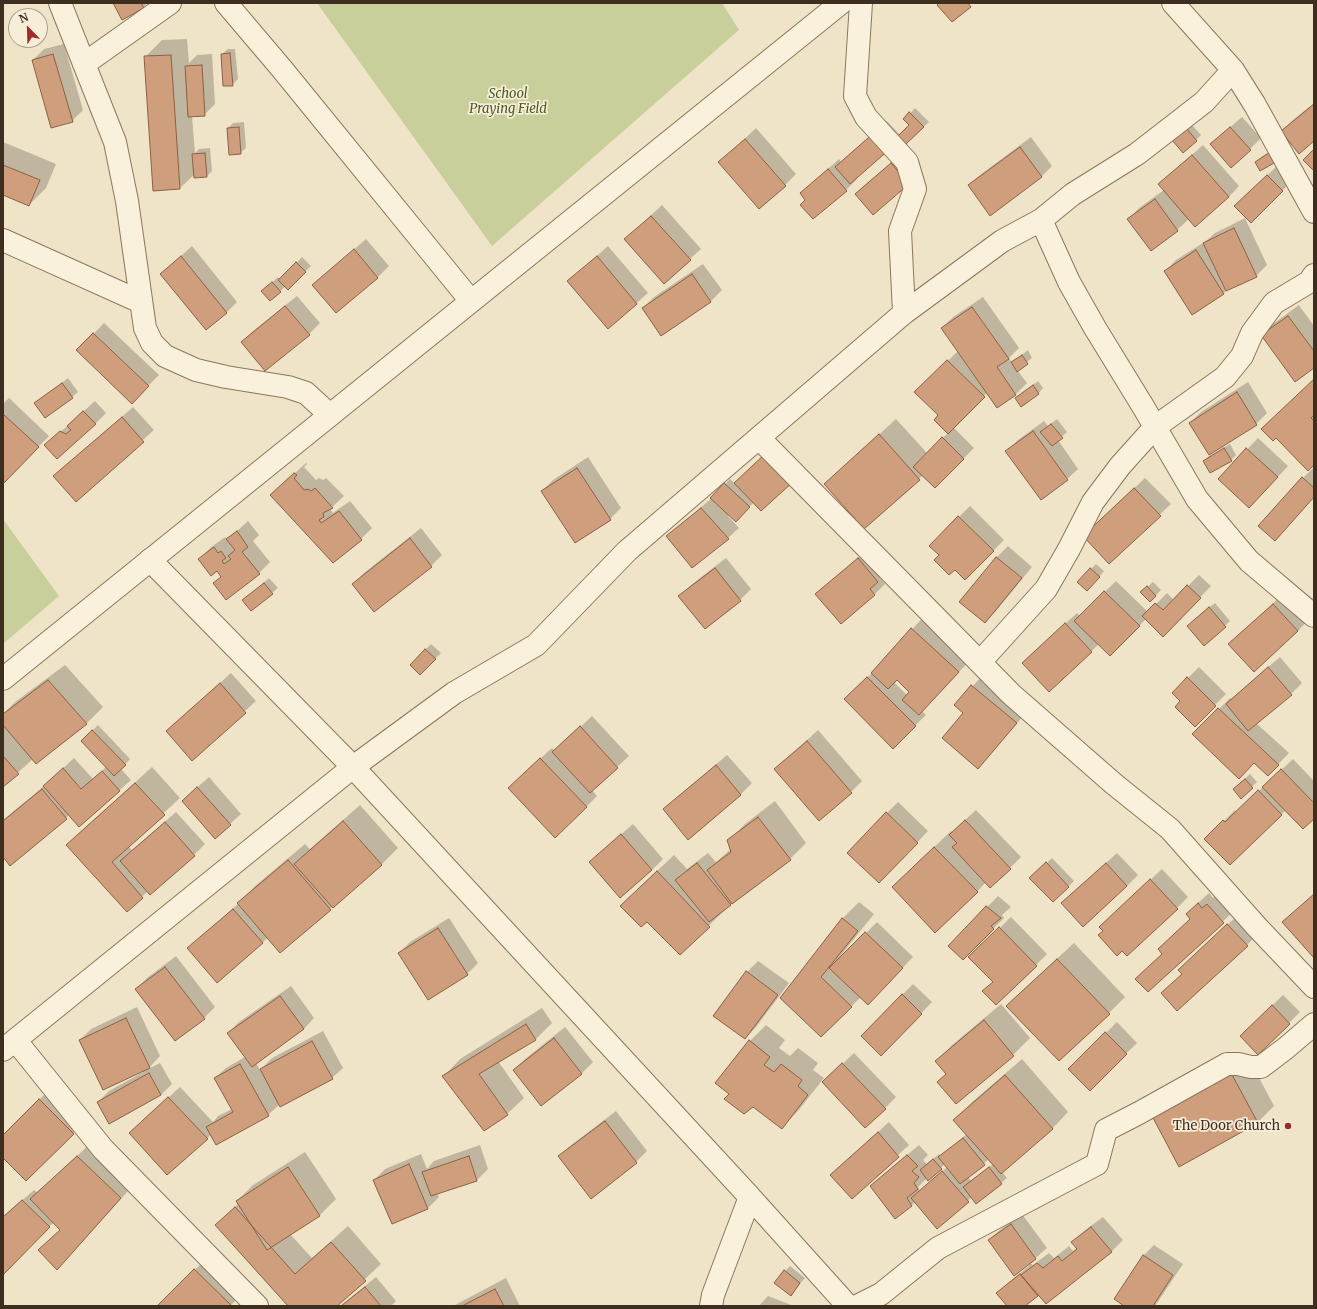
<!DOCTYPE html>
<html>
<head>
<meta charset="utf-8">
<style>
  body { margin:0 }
  #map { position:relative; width:1317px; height:1309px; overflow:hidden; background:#f0e4c8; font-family:Merriweather,serif }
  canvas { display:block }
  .frame { position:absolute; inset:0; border:4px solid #3d2e20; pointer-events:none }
  .north { position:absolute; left:8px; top:8px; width:40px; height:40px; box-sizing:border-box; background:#f7eed8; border:1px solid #ada18e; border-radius:50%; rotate:337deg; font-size:11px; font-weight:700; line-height:16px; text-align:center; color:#3d2e20 }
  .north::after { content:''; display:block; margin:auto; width:14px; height:18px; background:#9e2a2b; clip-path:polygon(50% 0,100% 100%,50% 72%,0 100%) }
</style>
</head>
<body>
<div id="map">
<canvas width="1317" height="1309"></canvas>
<div class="frame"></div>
<div class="north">N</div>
</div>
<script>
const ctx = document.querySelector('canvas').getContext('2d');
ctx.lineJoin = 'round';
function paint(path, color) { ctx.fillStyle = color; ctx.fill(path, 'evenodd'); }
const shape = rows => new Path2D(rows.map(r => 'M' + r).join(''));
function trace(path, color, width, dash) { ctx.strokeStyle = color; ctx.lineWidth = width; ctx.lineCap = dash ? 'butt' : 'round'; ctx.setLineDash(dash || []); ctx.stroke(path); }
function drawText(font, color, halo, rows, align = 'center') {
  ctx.font = font + ' Merriweather,serif'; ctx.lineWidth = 3.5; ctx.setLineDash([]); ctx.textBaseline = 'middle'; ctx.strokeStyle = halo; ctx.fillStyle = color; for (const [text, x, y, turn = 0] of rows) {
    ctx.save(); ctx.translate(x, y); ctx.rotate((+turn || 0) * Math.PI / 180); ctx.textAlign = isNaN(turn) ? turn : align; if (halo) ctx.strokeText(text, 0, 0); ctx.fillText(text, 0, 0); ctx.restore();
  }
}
paint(shape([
  [317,3,722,3,739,30,492,246],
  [3,519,59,596,3,644]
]), '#c9cf9b');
paint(shape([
  [114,3,148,3,143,7],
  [187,39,189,63,197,55,212,54,215,104,204,115,192,116,195,153,199,149,210,148,212,171,207,176,195,177,195,174,180,188,145,57,162,40],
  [64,44,83,110,72,121,33,60,44,49],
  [228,49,235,49,238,79,232,85,222,54],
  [1314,103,1314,140,1282,131,1293,120],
  [915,108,929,122,906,143,901,137,856,178,857,179,846,190,807,200,801,193,839,159,841,162,887,121,900,135,910,125,904,119],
  [1242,117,1261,138,1250,149,1211,144],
  [244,122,246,148,240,153,228,128,233,123],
  [1191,124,1201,135,1196,140,1173,140],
  [756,128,796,174,785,185,720,162],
  [1031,137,1052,166,1041,177,969,185,980,175],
  [3,142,56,164,46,188,29,205,3,194],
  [1203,145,1239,186,1229,197,1189,219,1177,230,1129,219,1139,208,1164,190,1159,184],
  [1274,149,1278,157,1273,162,1256,162,1261,157],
  [903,153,920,173,856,194,867,183],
  [1279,164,1293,180,1251,222,1247,195],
  [662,205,701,249,690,259,626,239],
  [1245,218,1267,265,1256,276,1228,289,1223,294,1165,271,1176,260,1206,241,1215,233],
  [366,239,389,266,378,277,336,312,314,285],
  [192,246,237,302,226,313,161,274],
  [608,246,648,293,608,328,569,281],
  [302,257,311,266,288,288,286,286,270,300,268,286,278,277,280,280],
  [703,264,722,290,711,301,661,335,643,308,654,297],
  [297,296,320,323,309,334,242,342,253,331],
  [983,297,1019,348,1009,358,1012,363,1028,350,1032,358,1017,370,1027,383,1016,394,997,407,987,393,953,427,974,448,935,487,923,475,919,479,825,484,896,419,927,453,948,433,939,415,916,392,958,351,942,328,953,317],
  [1299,305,1314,326,1314,367,1262,335,1273,324],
  [104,323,159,375,143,391,78,350],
  [68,378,78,392,72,397,36,403],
  [1314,380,1314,464,1277,437],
  [1038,381,1043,388,1038,394,1016,398],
  [1248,382,1267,413,1256,424,1190,423,1201,412],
  [9,398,49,436,3,483,3,404],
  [95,401,106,413,95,424,46,445],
  [133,407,154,430,76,500,66,466],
  [1057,419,1067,432,1058,440,1078,469,1067,479,1007,451,1018,440,1044,421,1048,426],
  [1258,438,1288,466,1260,496,1219,479],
  [1230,444,1236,455,1231,460,1204,461,1209,456],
  [588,457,621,508,610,519,542,491,553,480],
  [306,463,307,464,304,467,316,480,319,478,323,480,326,478,344,496,330,509,333,513,350,501,372,528,361,539,334,562,283,484],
  [1314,467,1314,497,1260,526,1303,478],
  [1145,478,1171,504,1109,562,1095,525],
  [730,479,754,502,736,521,729,514,728,516,739,528,728,538,668,536,679,526,712,498],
  [970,506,1004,540,965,579,930,546],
  [248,521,259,535,253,541,270,562,259,573,214,584,222,576,217,570,200,559,210,548,225,537,227,540],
  [421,528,442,555,431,566,374,611,353,584,364,573],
  [1008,546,1032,567,996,611,985,622,960,602,997,557],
  [870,547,889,570,880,578,885,584,874,595,817,594],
  [726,558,751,589,740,600,680,596,691,585],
  [1096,564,1104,571,1092,585,1078,582],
  [1199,575,1211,586,1163,636,1146,619,1110,655,1099,644,1049,691,1034,652,1077,613,1080,616,1116,581,1148,612,1167,593,1174,600],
  [269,578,278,588,251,610,244,600],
  [1153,582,1161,590,1150,601,1142,592],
  [1284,593,1308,620,1298,631,1241,633],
  [1215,603,1230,621,1204,645,1193,621],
  [928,612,975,655,922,711,926,715,893,747,846,699,872,673],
  [897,679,911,692,907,695,894,682],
  [431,644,441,653,420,674,411,664],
  [1280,657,1302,683,1291,694,1256,723,1289,753,1268,775,1254,762,1194,734,1230,698,1231,699],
  [65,665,103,707,87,723,36,763,33,759,3,786,3,714,15,702],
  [1199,667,1226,694,1195,725,1182,701,1173,693],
  [231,673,256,701,192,759,178,721],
  [983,675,1027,712,978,767,965,712,955,705],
  [592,716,629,756,592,790,597,796,586,807,520,777,552,748,555,751],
  [98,725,130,759,121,769,131,780,79,826,70,814,66,818,3,855,3,820,44,786,74,758,93,779,106,767,87,736],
  [818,730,862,781,851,792,775,769],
  [727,755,752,783,741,794,688,838,665,809,676,798],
  [1293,759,1314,781,1314,818,1286,810,1230,864,1206,839,1235,810,1236,812],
  [152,767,180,798,128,846,132,850,176,812,205,844,194,855,148,891,127,911,67,845,84,829],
  [1250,774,1257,782,1241,797,1239,784],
  [209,777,241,814,230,824,194,790],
  [775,801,806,843,790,859,735,900,680,954,638,889,674,855,687,869,708,853,716,862,731,849,729,840,745,824],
  [898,802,928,831,890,871,887,813],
  [360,805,398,848,382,864,280,952,268,937,262,943,188,948,239,903,255,886,305,844,310,849],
  [976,810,1021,857,1010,868,986,882,977,892,909,871,951,831,952,832],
  [633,824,663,859,652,870,590,862],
  [1117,853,1138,875,1127,886,1062,903],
  [1052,858,1074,881,1053,901,1031,878],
  [1162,869,1188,897,1177,908,1104,930,1112,916],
  [1209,893,1213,898,1218,894,1234,911,1148,991,1163,954,1191,919,1198,903],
  [998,896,1011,907,1002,915,1004,918,963,959,949,946],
  [859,902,874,914,837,960,838,961,877,922,913,957,868,1004,861,997,821,1036,781,998,842,919],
  [1239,914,1258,934,1247,945,1183,973,1190,959],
  [1011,917,1047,954,1036,965,981,946],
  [449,918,478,963,467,974,399,953,410,942],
  [1074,943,1125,997,1109,1013,1024,989],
  [176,956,215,1007,204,1018,175,1040,136,989,147,978],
  [758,961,789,983,756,1027,745,1038,747,972],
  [913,984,932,1002,881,1055,902,995],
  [291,986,314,1018,304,1029,256,1063,260,1070,272,1058,323,1031,343,1068,332,1078,280,1104,268,1115,211,1134,207,1139,130,1133,180,1087,213,1122,218,1116,232,1109,215,1078,226,1068,245,1057,228,1033,239,1022],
  [1283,995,1300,1012,1258,1054,1241,1036],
  [1001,1004,1030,1038,1013,1055,957,1103,947,1074,936,1062,952,1045],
  [137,1007,160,1056,148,1069,160,1063,172,1084,161,1095,98,1102,109,1091,143,1072,80,1040,91,1029],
  [542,1008,552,1023,536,1039,498,1061,524,1098,507,1114,444,1076,460,1059],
  [1117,1022,1137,1043,1090,1089,1069,1069],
  [766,1025,785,1040,779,1048,790,1056,798,1048,818,1063,813,1070,824,1078,798,1111,782,1127,753,1105,750,1041],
  [565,1027,593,1062,582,1073,541,1105,514,1070,525,1059],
  [854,1053,896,1097,885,1108,834,1072],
  [1247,1055,1274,1106,1258,1122,1180,1165,1152,1114],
  [1022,1059,1068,1112,1052,1129,1002,1172,1007,1178,1001,1183,972,1197,938,1227,915,1202,911,1206,872,1186,883,1175,919,1145,928,1155,923,1160,927,1164,939,1154,941,1156,967,1134,955,1120,971,1103],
  [989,1159,993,1164,971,1181,968,1177],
  [945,1164,947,1167,920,1191,918,1187,927,1178,928,1179],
  [56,1083,89,1117,26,1180,3,1156,3,1136],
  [616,1111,647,1151,636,1162,591,1197,559,1156,570,1146],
  [889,1122,909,1145,852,1197,831,1175],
  [94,1140,137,1181,73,1252,39,1250,61,1229,54,1222,3,1273,3,1217,34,1190,38,1193],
  [480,1145,488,1169,477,1180,437,1193,439,1197,428,1208,393,1223,374,1180,385,1169,421,1154,427,1169,434,1161],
  [305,1152,336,1199,319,1216,290,1234,312,1258,348,1226,381,1264,336,1306,289,1306,217,1225,238,1204,237,1201,253,1185],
  [1022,1214,1047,1248,1030,1263,1033,1265,1049,1253,1054,1258,1069,1246,1073,1251,1077,1248,1073,1242,1084,1231,1103,1217,1123,1240,1112,1251,1046,1303,1039,1294,1023,1306,1008,1306,998,1293,1009,1282,1030,1265,989,1240,1000,1230],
  [1154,1245,1183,1264,1155,1306,1126,1306,1143,1256],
  [212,1253,247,1289,230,1306,158,1306],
  [790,1266,805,1278,791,1294,785,1271],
  [376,1277,396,1301,391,1306,340,1306],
  [506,1278,520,1306,453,1306],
  [768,1296,794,1306,759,1306]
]), '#0003');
const building = shape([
  [113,3,141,3,144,8,122,20,113,3],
  [939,3,968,3,971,7,952,22,937,5,939,3],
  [230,53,233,86,223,86,221,54,230,53],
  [53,54,73,122,51,128,32,60,53,54],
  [171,55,180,189,153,191,144,56,171,55],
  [202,65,205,116,188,117,185,66,202,65],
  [1314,104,1314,141,1299,154,1281,131,1314,104],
  [909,112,924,127,906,144,898,136,909,125,903,119,909,112],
  [239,127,241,154,229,155,227,128,239,127],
  [1230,127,1251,150,1231,168,1210,144,1230,127],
  [1186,128,1197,141,1183,153,1172,140,1186,128],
  [876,131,891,148,850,184,835,167,876,131],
  [745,139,786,186,759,209,718,162,745,139],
  [1020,147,1042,177,990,216,968,185,1020,147],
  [1314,149,1314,171,1303,160,1314,149],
  [205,153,207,177,194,178,192,154,205,153],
  [1269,153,1274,163,1260,171,1255,162,1269,153],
  [1192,155,1229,197,1195,227,1158,184,1192,155],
  [891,163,909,184,873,215,855,194,891,163],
  [3,165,40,180,29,206,3,195,3,165],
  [828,169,847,191,813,219,800,205,805,200,800,193,828,169],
  [1267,175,1283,191,1251,223,1234,206,1267,175],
  [1155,199,1178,231,1151,251,1127,219,1155,199],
  [651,216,691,260,664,284,624,239,651,216],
  [1234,228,1257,277,1226,291,1203,243,1234,228],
  [354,249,378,278,336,313,312,285,354,249],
  [1196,250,1224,294,1192,315,1164,271,1196,250],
  [181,256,227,313,206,330,160,274,181,256],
  [597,256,637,304,608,329,567,281,597,256],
  [296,262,306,272,288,290,278,280,296,262],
  [692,274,711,302,661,336,642,308,692,274],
  [272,282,281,292,270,301,261,291,272,282],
  [285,306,310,335,265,371,241,342,285,306],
  [972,307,1009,359,997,367,1016,395,997,408,941,328,972,307],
  [1288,316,1314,351,1314,368,1295,382,1261,335,1288,316],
  [93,333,149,386,132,404,76,350,93,333],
  [1022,355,1028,364,1017,372,1011,362,1022,355],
  [947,360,985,397,948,434,934,420,938,415,914,392,947,360],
  [1314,379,1314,415,1311,418,1314,421,1314,465,1308,471,1276,438,1273,441,1261,429,1314,379],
  [62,383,73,398,45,418,34,403,62,383],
  [1033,385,1039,394,1021,407,1015,398,1033,385],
  [1237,392,1257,425,1209,455,1189,423,1237,392],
  [83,411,96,424,57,459,44,445,60,431,66,434,71,430,67,426,83,411],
  [3,414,39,447,3,484,3,414],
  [122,417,144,442,76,502,53,476,122,417],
  [1051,424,1063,438,1052,446,1040,432,1051,424],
  [1033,431,1068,480,1041,500,1005,451,1033,431],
  [879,434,920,480,864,529,824,484,879,434],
  [942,437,964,459,935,488,913,467,942,437],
  [1224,448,1232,461,1210,473,1203,461,1224,448],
  [1246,448,1278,477,1249,508,1218,479,1246,448],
  [766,453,794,481,761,511,734,483,766,453],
  [577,468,611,520,575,543,541,491,577,468],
  [294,473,297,475,294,478,304,490,308,489,311,491,315,488,333,508,323,513,324,517,319,520,321,523,339,511,362,540,333,563,270,495,294,473],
  [1302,477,1314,488,1314,497,1275,541,1258,526,1302,477],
  [724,483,750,507,736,522,710,498,724,483],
  [1134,488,1161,516,1109,564,1083,536,1134,488],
  [701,508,729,539,692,568,666,536,701,508],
  [958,516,994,551,965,580,955,570,949,575,934,560,939,555,929,546,958,516],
  [237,531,248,547,242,552,260,574,226,600,213,583,221,577,217,571,211,576,198,559,214,547,218,553,221,551,226,558,222,561,224,564,231,559,228,556,235,550,226,539,237,531],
  [410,538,432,567,374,612,352,584,410,538],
  [996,557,1022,578,985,623,959,602,996,557],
  [858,558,878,582,870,589,875,595,841,624,815,594,858,558],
  [715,568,741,601,705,629,678,596,715,568],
  [1090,568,1100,577,1087,591,1077,582,1090,568],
  [264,583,273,594,251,611,242,600,264,583],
  [1187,585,1201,598,1163,637,1142,616,1155,603,1163,610,1187,585],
  [1147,586,1156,596,1150,602,1140,592,1147,586],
  [1104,591,1140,626,1110,656,1074,621,1104,591],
  [1273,604,1298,631,1254,672,1228,644,1273,604],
  [1209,607,1226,627,1204,646,1187,626,1209,607],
  [1065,623,1092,652,1049,692,1022,663,1065,623],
  [911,628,959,672,919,715,902,700,909,692,897,680,888,689,871,673,911,628],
  [425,649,436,659,420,675,410,665,425,649],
  [1268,667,1292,695,1248,731,1226,704,1268,667],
  [867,677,916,726,893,749,844,699,867,677],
  [1187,677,1216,706,1195,727,1175,707,1180,701,1172,693,1187,677],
  [48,680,87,724,36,764,3,725,3,714,48,680],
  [220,683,246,713,192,761,166,731,220,683],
  [971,685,1017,723,978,769,942,738,963,713,954,705,971,685],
  [1218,708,1279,765,1268,776,1254,763,1239,779,1192,734,1218,708],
  [580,726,618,768,590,793,552,752,580,726],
  [92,730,126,765,114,776,81,741,92,730],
  [807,741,852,793,819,821,774,769,807,741],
  [3,756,19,774,3,787,3,756],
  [540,758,587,807,555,838,508,788,540,758],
  [716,765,741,795,688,840,663,809,716,765],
  [63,768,81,789,102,771,120,791,79,827,43,786,63,768],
  [1281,769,1314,803,1314,819,1303,829,1262,787,1281,769],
  [1245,779,1253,788,1241,799,1233,789,1245,779],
  [135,783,165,815,112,862,143,898,127,912,66,845,135,783],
  [197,787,231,825,215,839,182,801,197,787],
  [42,789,67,819,10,866,3,857,3,821,42,789],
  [1258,790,1282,815,1230,865,1204,839,1223,820,1225,822,1258,790],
  [886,812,918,843,879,883,847,853,886,812],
  [758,817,791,860,732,904,707,870,731,852,727,840,758,817],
  [965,820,1011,869,990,888,952,847,957,843,949,835,965,820],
  [343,821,382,865,333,908,294,864,343,821],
  [165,822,195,856,150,895,120,861,165,822],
  [621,834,652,870,620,898,589,862,621,834],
  [934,847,978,892,935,933,892,887,934,847],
  [288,860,331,910,280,953,237,903,288,860],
  [1046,862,1069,887,1053,902,1029,878,1046,862],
  [697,863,731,905,709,922,675,880,697,863],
  [1106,863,1127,886,1083,927,1061,903,1106,863],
  [657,871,710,927,680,955,647,922,641,927,620,906,657,871],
  [1150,879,1178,909,1127,956,1122,951,1117,956,1098,935,1103,931,1099,927,1150,879],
  [1314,894,1314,958,1282,922,1314,894],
  [1198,903,1202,908,1207,904,1224,923,1148,992,1135,979,1162,954,1158,949,1190,919,1186,914,1198,903],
  [986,906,1001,918,991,926,994,929,963,960,948,946,986,906],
  [233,909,263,943,217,983,187,948,233,909],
  [842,918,858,931,821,977,852,1007,821,1037,780,998,842,918],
  [1227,924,1248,946,1177,1011,1161,993,1182,974,1178,970,1227,924],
  [999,927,1037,966,996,1005,982,991,993,982,968,957,999,927],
  [438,928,468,975,428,1000,398,953,438,928],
  [865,932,903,968,868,1005,829,968,865,932],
  [1057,959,1110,1014,1059,1061,1006,1006,1057,959],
  [165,967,205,1019,175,1041,135,989,165,967],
  [746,971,778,995,745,1039,713,1016,746,971],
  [902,994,922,1014,881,1056,861,1036,902,994],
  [280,996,304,1029,252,1067,227,1033,280,996],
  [1272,1005,1290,1024,1258,1055,1240,1036,1272,1005],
  [126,1018,150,1068,103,1090,79,1040,126,1018],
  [984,1020,1014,1056,956,1104,937,1082,946,1074,935,1061,984,1020],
  [526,1024,536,1040,479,1074,508,1115,484,1131,442,1076,526,1024],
  [1105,1032,1127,1054,1090,1091,1068,1069,1105,1032],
  [554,1038,582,1074,541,1106,513,1070,554,1038],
  [749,1040,770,1057,764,1065,774,1072,781,1064,802,1080,798,1086,808,1095,782,1129,753,1107,744,1114,724,1099,729,1094,715,1083,749,1040],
  [312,1041,333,1079,280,1107,260,1069,312,1041],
  [842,1063,886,1109,865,1128,822,1082,842,1063],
  [240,1064,269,1116,216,1145,206,1127,233,1112,214,1078,240,1064],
  [1230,1071,1258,1123,1179,1167,1151,1114,1230,1071],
  [149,1073,161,1095,109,1124,97,1102,149,1073],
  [1005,1075,1053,1129,1001,1174,953,1120,1005,1075],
  [168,1097,208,1139,167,1175,129,1133,168,1097],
  [39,1099,74,1134,26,1181,3,1158,3,1135,39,1099],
  [605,1121,637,1163,591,1199,558,1156,605,1121],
  [878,1132,899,1157,852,1199,830,1175,878,1132],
  [963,1138,985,1165,960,1184,938,1157,963,1138],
  [907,1155,918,1166,912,1171,919,1177,914,1183,918,1189,907,1198,912,1206,895,1219,870,1186,907,1155],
  [77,1156,121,1198,57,1270,38,1250,60,1230,30,1199,77,1156],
  [469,1156,477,1181,431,1196,422,1172,469,1156],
  [933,1159,942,1169,928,1181,920,1170,933,1159],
  [409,1164,428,1209,392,1224,373,1180,409,1164],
  [288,1167,320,1216,267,1250,236,1201,288,1167],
  [989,1167,1002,1184,976,1204,963,1187,989,1167],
  [942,1171,969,1202,937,1229,911,1198,942,1171],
  [22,1200,50,1227,3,1275,3,1217,22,1200],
  [235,1207,295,1274,331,1242,366,1281,337,1306,288,1306,215,1225,235,1207],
  [1011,1224,1036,1259,1014,1276,988,1240,1011,1224],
  [1091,1227,1112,1252,1046,1304,1021,1275,1037,1263,1043,1268,1058,1256,1062,1261,1077,1249,1071,1242,1091,1227],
  [1143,1255,1173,1275,1153,1306,1124,1306,1114,1299,1143,1255],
  [194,1269,232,1306,157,1306,194,1269],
  [784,1270,800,1283,791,1296,774,1283,784,1270],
  [1020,1274,1038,1296,1025,1306,1007,1306,996,1293,1020,1274],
  [365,1287,381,1306,341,1306,365,1287],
  [495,1289,504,1306,462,1306,495,1289]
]);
paint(building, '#cf9f7d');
trace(building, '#8d5f41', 1);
const minor = shape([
  [60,3,115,142,127,201,145,328,152,343,165,356,196,370,226,377,288,387,306,393,330,415],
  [226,3,282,69,471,301],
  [861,3,855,96,866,117,907,162,915,189,900,231,904,313],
  [84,64,170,3],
  [1233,70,1255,105,1314,212],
  [1041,220,1069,282,1095,328,1144,408,1197,499,1249,561,1314,616],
  [3,240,141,302],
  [759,438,1011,694,1114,784,1170,829,1257,927,1314,987],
  [150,560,353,767,750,1197,713,1295,711,1306],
  [980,662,1046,589,1069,549,1093,502,1120,466,1155,427,1225,377,1242,356,1252,333,1274,303,1309,282,1314,275],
  [16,1041,103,1149,257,1306],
  [3,1050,353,767,454,693,536,645,627,551,904,313,1002,241,1041,220,1073,194,1137,154,1204,102,1233,70,1173,3],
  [750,1197,848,1306],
  [857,1306,881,1294,938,1248,1097,1164,1106,1130,1139,1113,1227,1064,1238,1064,1251,1067,1261,1067,1286,1048,1314,1024]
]);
const tertiary = shape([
  [3,679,841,3]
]);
trace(minor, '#8d765c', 24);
trace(tertiary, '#8d765c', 24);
trace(minor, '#faf1dc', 22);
trace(tertiary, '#faf1dc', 22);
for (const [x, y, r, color] of [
  [1288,1126,4,"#9e2a2b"]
]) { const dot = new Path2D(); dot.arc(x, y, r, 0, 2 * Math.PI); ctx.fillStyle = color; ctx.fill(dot); trace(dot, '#f7eed8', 1.5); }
drawText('italic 13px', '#4d5a26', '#f7eed8', [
  ["School",508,94],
  ["Praying Field",508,109]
]);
drawText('13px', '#3d2e20', '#f7eed8', [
  ["The Door Church",1280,1126]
], 'right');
</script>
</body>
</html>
